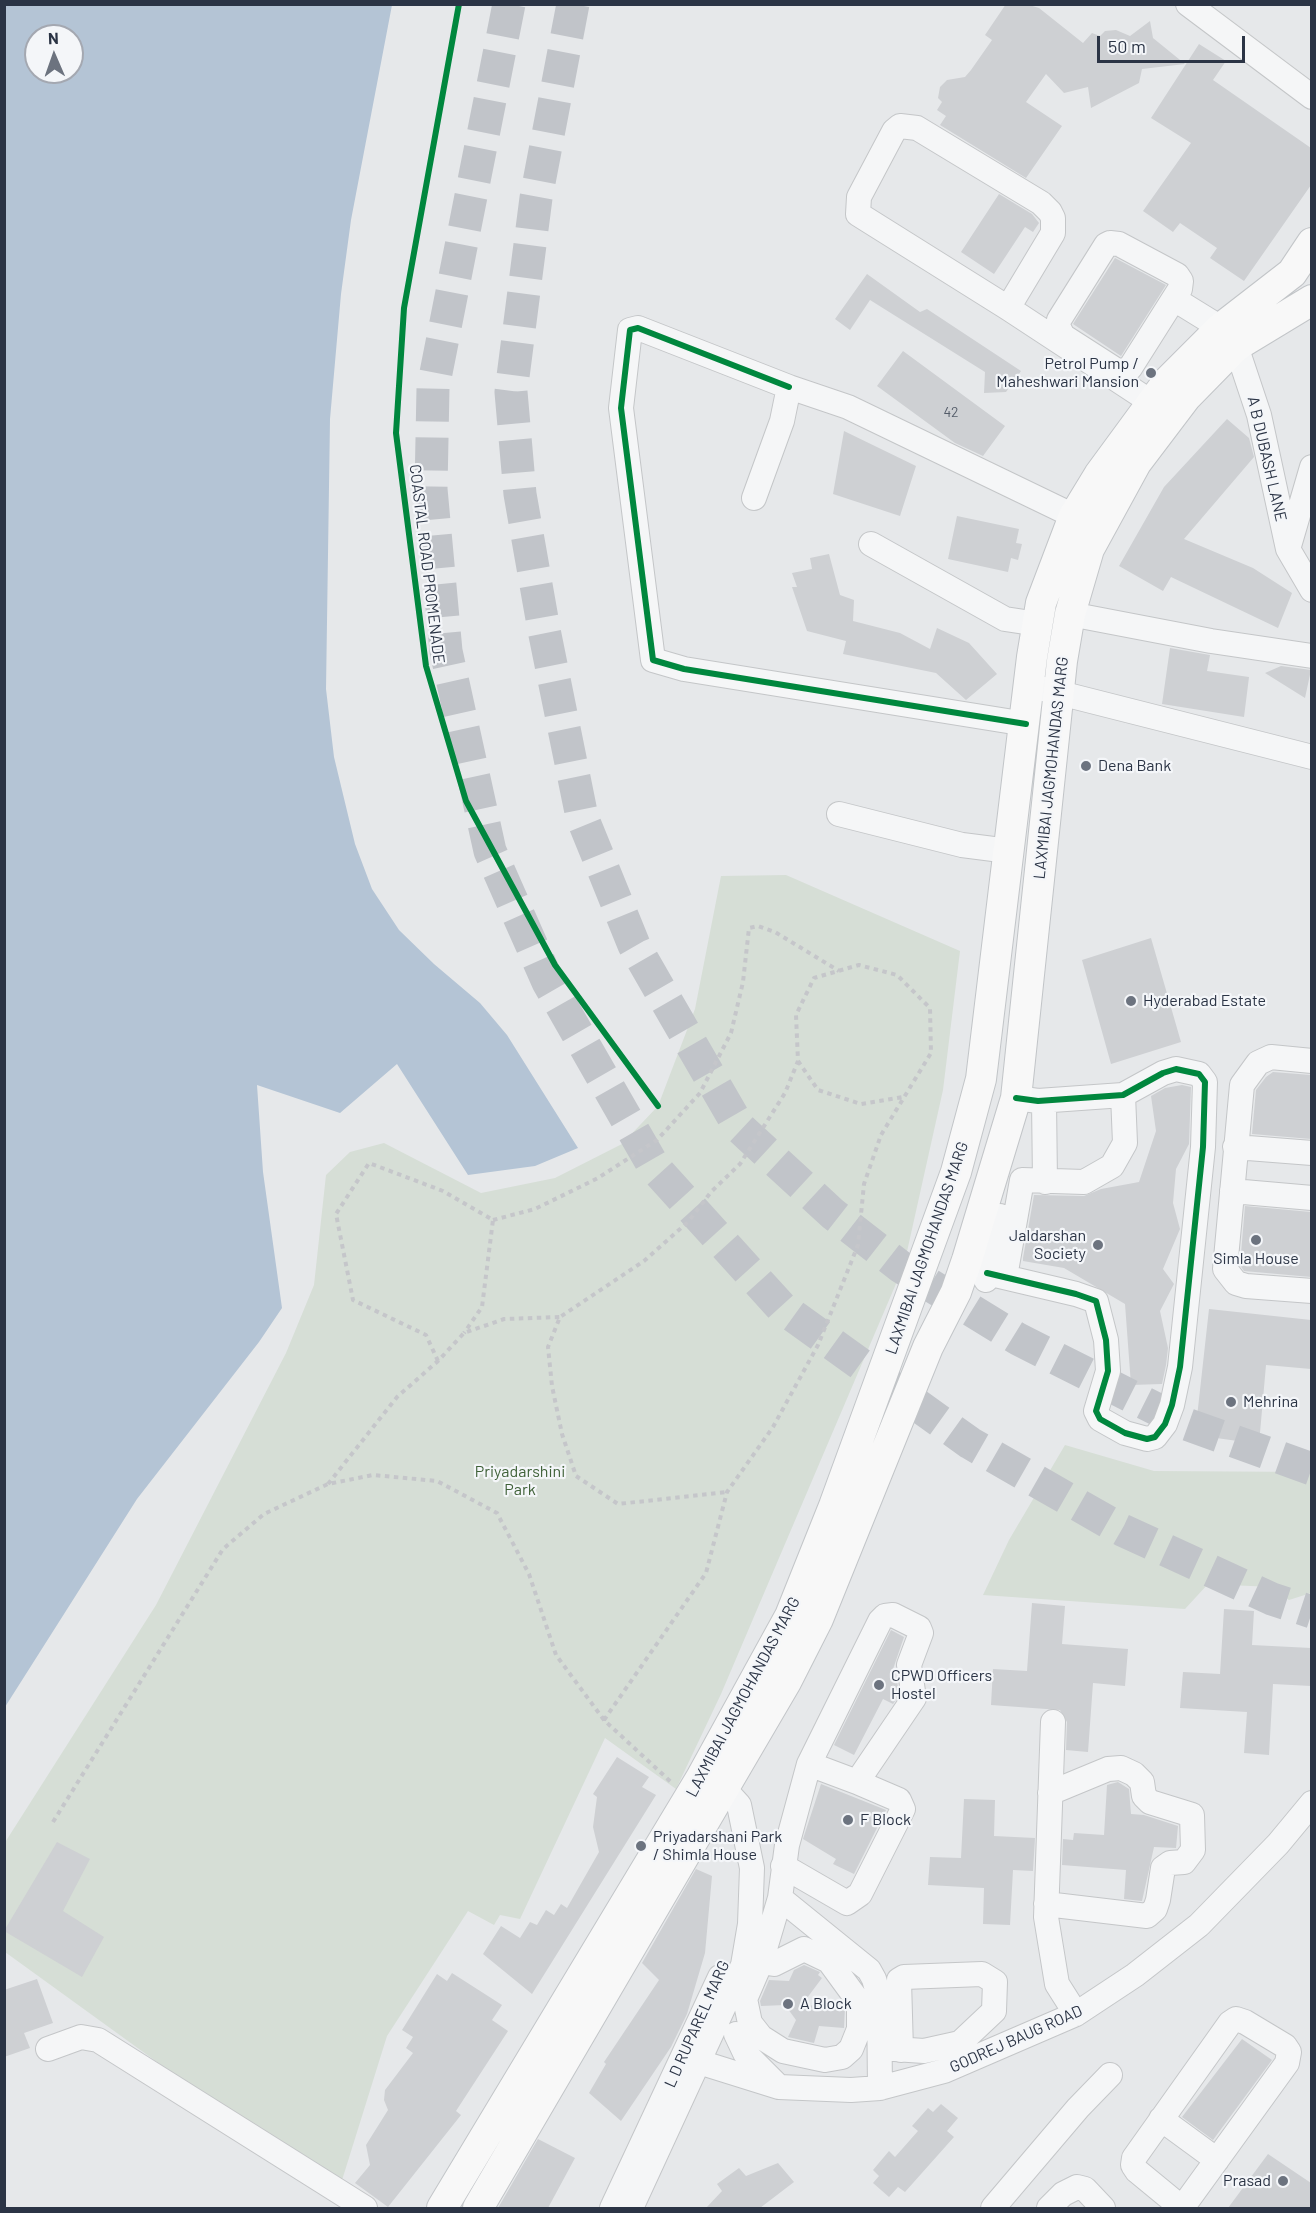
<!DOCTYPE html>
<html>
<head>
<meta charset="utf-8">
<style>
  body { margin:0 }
  #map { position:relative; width:1316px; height:2213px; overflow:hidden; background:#e6e8ea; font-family:Barlow,sans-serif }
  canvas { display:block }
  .frame { position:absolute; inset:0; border:6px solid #2b3445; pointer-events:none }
  .north { position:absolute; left:24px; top:24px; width:60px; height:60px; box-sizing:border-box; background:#f4f6f9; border:2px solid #a4a8b1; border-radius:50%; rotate:358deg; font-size:16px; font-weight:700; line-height:24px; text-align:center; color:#2b3445 }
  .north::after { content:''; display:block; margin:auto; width:21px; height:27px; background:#6c737f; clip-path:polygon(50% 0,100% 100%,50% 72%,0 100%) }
  .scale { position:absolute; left:1097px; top:36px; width:148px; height:27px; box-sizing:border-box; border:3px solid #2b3445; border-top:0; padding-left:8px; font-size:18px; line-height:21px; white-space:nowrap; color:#2b3445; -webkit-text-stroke:4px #f4f6f9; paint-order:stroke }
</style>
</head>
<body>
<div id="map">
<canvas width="1316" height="2213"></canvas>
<div class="frame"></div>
<div class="north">N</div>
<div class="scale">50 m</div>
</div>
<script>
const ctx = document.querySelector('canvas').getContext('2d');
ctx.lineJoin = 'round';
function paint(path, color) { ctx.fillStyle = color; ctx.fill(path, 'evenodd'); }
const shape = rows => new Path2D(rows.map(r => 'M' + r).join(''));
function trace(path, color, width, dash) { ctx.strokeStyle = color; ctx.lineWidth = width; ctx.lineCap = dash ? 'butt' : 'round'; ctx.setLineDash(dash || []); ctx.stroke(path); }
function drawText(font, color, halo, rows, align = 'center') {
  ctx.font = font + ' Barlow,sans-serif'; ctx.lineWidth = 4.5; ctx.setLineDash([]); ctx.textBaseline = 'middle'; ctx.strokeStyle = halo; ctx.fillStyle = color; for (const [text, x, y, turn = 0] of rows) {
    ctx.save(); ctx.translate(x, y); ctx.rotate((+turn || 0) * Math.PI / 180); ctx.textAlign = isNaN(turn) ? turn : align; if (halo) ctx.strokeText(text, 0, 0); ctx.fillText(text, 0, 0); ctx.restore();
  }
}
paint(shape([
  [786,875,960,951,943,1090,904,1265,721,1694,676,1789,605,1738,520,1919,500,1915,494,1925,468,1911,387,2036,338,2193,5,1952,4,1844,156,1605,286,1353,314,1285,326,1175,350,1152,384,1143,481,1193,555,1178,622,1144,658,1106,695,1009,721,876],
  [1065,1445,1154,1471,1311,1472,1311,1593,1289,1600,1272,1587,1208,1584,1185,1609,983,1595,1009,1540]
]), '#d6ded6');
paint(shape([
  [5,4,392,5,351,220,341,294,330,419,326,689,334,757,355,844,372,889,399,930,434,964,480,1003,507,1035,578,1148,535,1166,468,1175,397,1064,340,1113,257,1085,263,1172,282,1308,259,1342,137,1499,5,1707],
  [36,36,72,36,72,72,36,72]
]), '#b4c4d5');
paint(shape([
  [1006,4,1026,4,1039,8,1083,43,1092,33,1100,36,1105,31,1116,30,1130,36,1150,21,1153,38,1185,64,1142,69,1139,83,1091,108,1088,87,1064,93,1046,74,1026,102,1062,126,1026,178,940,125,946,116,937,110,942,102,938,98,940,87,947,80,965,77,971,70,992,40,985,35],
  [1199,44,1226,61,1213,80,1311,148,1311,185,1244,281,1210,258,1217,248,1180,223,1173,232,1143,211,1191,143,1151,118],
  [999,194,1032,214,1039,223,1033,232,1025,227,994,274,961,252],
  [1115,258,1166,285,1121,356,1073,324],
  [867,274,920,312,927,309,1021,371,1006,392,984,393,985,372,870,300,850,330,835,319],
  [903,351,1005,426,983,456,955,443,877,386],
  [1227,419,1249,438,1254,457,1184,539,1253,568,1292,593,1278,628,1171,577,1163,591,1119,566,1164,487],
  [844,431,916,466,900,516,833,494],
  [957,516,1019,529,1016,543,1022,544,1018,560,1011,558,1008,572,948,559],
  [829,554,840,595,854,600,853,621,900,633,930,649,937,628,969,643,997,674,966,700,936,673,843,654,846,641,807,631,792,587,797,587,792,573,812,569,810,558],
  [1170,648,1210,655,1207,671,1249,677,1244,717,1162,704],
  [1281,666,1311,670,1305,698,1265,673],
  [1151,938,1181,1042,1111,1064,1082,960],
  [1273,1072,1311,1075,1311,1139,1252,1134,1256,1090,1266,1077],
  [1182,1085,1191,1087,1189,1144,1176,1169,1173,1203,1180,1229,1163,1269,1174,1284,1160,1311,1168,1348,1166,1365,1162,1384,1131,1385,1125,1304,1064,1268,1023,1261,1023,1258,1034,1195,1084,1196,1101,1189,1139,1182,1156,1131,1151,1096,1165,1088],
  [1245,1206,1311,1212,1311,1277,1244,1271,1240,1265],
  [1209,1309,1311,1320,1311,1369,1266,1365,1259,1444,1195,1435],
  [1032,1603,1065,1606,1062,1644,1128,1649,1125,1686,1093,1683,1088,1752,1066,1750,1067,1722,1060,1710,991,1705,993,1669,1027,1671],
  [1224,1609,1254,1611,1252,1645,1311,1648,1311,1686,1273,1684,1269,1755,1244,1753,1247,1712,1180,1708,1183,1672,1220,1674],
  [891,1630,904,1637,892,1672,896,1674,899,1695,893,1704,883,1699,854,1755,834,1745],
  [617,1757,649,1777,642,1787,656,1795,532,1994,483,1954,501,1926,520,1938,530,1922,537,1925,546,1910,554,1915,561,1904,567,1908,599,1852,593,1827,597,1797,593,1794],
  [1118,1782,1129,1789,1131,1814,1144,1815,1178,1826,1176,1848,1154,1847,1142,1901,1124,1899,1126,1870,1062,1865,1063,1839,1073,1840,1074,1833,1104,1835,1107,1785],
  [821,1784,886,1810,854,1874,833,1864,836,1859,803,1839],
  [964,1799,995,1800,994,1836,1035,1838,1033,1871,1013,1870,1010,1925,983,1924,984,1888,928,1885,930,1857,961,1858],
  [57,1842,90,1859,63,1911,104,1937,82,1977,4,1931],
  [696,1869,712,1876,705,1953,687,2014,671,2047,621,2121,589,2093,606,2064,604,2062,659,1980,642,1963],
  [804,1965,820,1972,818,1975,822,1978,801,2006,843,2004,845,2007,844,2028,819,2026,814,2043,788,2037,796,2020,785,2005,761,2006,760,2001,769,1980,789,1981,794,1970],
  [452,1973,502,2005,492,2020,508,2031,456,2111,461,2115,388,2207,355,2183,370,2165,366,2145,388,2110,384,2100,385,2090,413,2053,406,2048,413,2037,402,2030,437,1974,447,1981],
  [37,1979,53,2023,24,2033,30,2048,4,2057,4,1990],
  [1242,2039,1272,2060,1213,2140,1182,2117],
  [941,2104,958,2118,947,2131,954,2137,905,2192,898,2187,889,2197,873,2183,879,2176,873,2170,889,2151,895,2157,918,2131,912,2126,928,2108,933,2112],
  [538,2139,575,2158,548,2208,498,2208],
  [1268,2154,1311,2183,1311,2208,1228,2208],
  [778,2163,794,2182,760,2208,706,2208,722,2191,717,2184,739,2168,746,2176]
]), '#ced0d3');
trace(shape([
  [509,4,433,388,431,489,446,651,490,851,548,982,654,1167,781,1307,970,1443,1122,1530,1272,1599,1312,1612],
  [573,4,536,198,511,392,520,494,544,630,582,817,634,945,739,1127,833,1214,901,1267,1018,1339,1186,1424,1312,1469]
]), '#c1c4c9', 33, [33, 16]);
const minor = shape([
  [1188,4,1312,97],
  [1110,243,1119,244,1177,275,1181,281,1180,289,1130,368,1123,371,1116,370,1063,336,1058,326,1059,320,1106,245,1110,243],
  [1174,299,1221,328,1236,346,1259,415,1288,549,1312,590],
  [1008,308,1053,233,1053,218,1050,212,1041,203,917,128,900,126,894,131,859,197,858,214,1008,308,1151,402],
  [789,387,638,328,630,330,621,408,653,660,684,669,1026,724],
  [754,498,782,421,789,387,848,407,1074,516],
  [871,544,1005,619,1038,624],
  [1289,546,1312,467],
  [1070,614,1211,641,1312,656],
  [1044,689,1312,757],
  [839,814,962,845,1009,851],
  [1312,1061,1271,1057,1258,1063,1242,1085,1225,1269,1236,1283,1246,1286,1312,1291],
  [1044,1101,1045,1182],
  [1235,1147,1312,1153],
  [1232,1191,1312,1198],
  [987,1273,1076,1294,1096,1301,1106,1340,1108,1371,1096,1411,1100,1419,1125,1433,1147,1439,1155,1437,1165,1424,1172,1405,1180,1367,1203,1147,1205,1082,1199,1074,1176,1069,1163,1073,1123,1095,1038,1101,1016,1098],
  [1005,1277,1022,1180,1084,1182,1112,1166,1125,1143,1123,1095],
  [986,1280,1000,1216],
  [1053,1722,1046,1917,1057,1984,1076,2014],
  [809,1764,857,1782,914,1698,909,1665,921,1633,919,1628,893,1615,885,1616,880,1621,809,1764,787,1845,780,1898,869,1970,874,1979,879,1996,880,2088],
  [783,1866,847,1903,860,1894,903,1809,899,1800,857,1782],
  [1046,1904,1147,1916,1155,1909,1158,1900,1163,1868,1170,1863,1184,1862,1193,1850,1192,1815,1150,1802,1144,1796,1142,1782,1134,1774,1121,1768,1108,1769,1050,1793],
  [761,1962,774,1964,804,1949,829,1961,859,2002,859,2029,851,2049,842,2057,825,2060,783,2051,761,2037,750,2023,745,1999,761,1962,780,1898],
  [736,2034,745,2053,777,2085],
  [880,2048,924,2051,960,2043,994,2011,995,1982,982,1974,904,1977,899,1980,901,2050],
  [48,2049,81,2037,98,2040,365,2208],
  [683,2057,779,2087,851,2090,880,2088,944,2071,1076,2014,1135,1975,1199,1925,1278,1844,1312,1803],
  [1161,2119,1217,2160],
  [612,2208,720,1977],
  [631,2208,743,1965,750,1924,752,1868,739,1805,729,1794,709,1783],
  [993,2208,1078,2108,1110,2075],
  [1049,2208,1063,2194,1077,2187,1085,2189,1103,2208],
  [1182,2208,1287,2063,1289,2052,1285,2046,1245,2022,1236,2019,1230,2023,1134,2158,1133,2165,1137,2171,1182,2208]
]);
const major = shape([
  [442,2208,701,1778,790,1616,834,1506,956,1172,981,1079,1032,657,1041,603,1074,516,1099,475,1168,381,1221,328,1292,273,1312,243],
  [478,2208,786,1682,818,1619,928,1347,956,1292,967,1260,1016,1098,1062,661,1070,614,1089,549,1136,463,1186,397,1236,346,1312,300]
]);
trace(minor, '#c4c6c8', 26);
trace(major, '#c2c5c8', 32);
trace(shape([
  [798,1061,818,1090,861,1104,903,1097],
  [493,1220,535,1209,598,1178,657,1140,700,1093,731,1033,743,982,749,928,758,926,775,932,839,971],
  [438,1361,426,1335,353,1300,336,1214,369,1163,443,1191,493,1220,482,1307,464,1333],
  [328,1484,397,1397,438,1361,464,1333,504,1319,560,1317],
  [604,1720,706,1573,727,1492,773,1427,818,1345,858,1245,864,1184,881,1135,931,1053,930,1008,897,975,859,965,814,978,796,1015,798,1061,785,1093,740,1164,711,1192,688,1222,644,1261,560,1317,548,1347,552,1386,562,1434,576,1476,618,1504,727,1492],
  [53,1822,223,1549,264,1514,328,1484,373,1475,437,1481,497,1513,529,1574,556,1655,604,1720,671,1782]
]), '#c5c6ca', 4, [4.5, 4.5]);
trace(minor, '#f5f6f7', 24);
trace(major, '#f8f8f8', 30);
trace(shape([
  [459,4,404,308,396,433,426,666,466,801,555,965,658,1106],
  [789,387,638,328,630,330,621,408,653,660,684,669,1026,724],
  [987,1273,1076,1294,1096,1301,1106,1340,1108,1371,1096,1411,1100,1419,1125,1433,1147,1439,1155,1437,1165,1424,1172,1405,1180,1367,1203,1147,1205,1082,1199,1074,1176,1069,1163,1073,1123,1095,1038,1101,1016,1098]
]), '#00873e', 6);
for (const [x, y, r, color] of [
  [1151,373,6,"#6c737f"],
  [1086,766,6,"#6c737f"],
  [1131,1001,6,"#6c737f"],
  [1256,1240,6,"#6c737f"],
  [1098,1245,6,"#6c737f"],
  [1231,1402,6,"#6c737f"],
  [879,1685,6,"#6c737f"],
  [848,1820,6,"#6c737f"],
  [641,1846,6,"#6c737f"],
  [788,2004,6,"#6c737f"],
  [1283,2181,6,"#6c737f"]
]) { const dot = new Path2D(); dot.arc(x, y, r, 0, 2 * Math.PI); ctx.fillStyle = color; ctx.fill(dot); trace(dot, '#f4f6f9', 2); }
drawText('14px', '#545c69', null, [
  ["42",951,412]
]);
drawText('16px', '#2b3445', '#f4f6f9', [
  ["Petrol Pump /",1139,364,"right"],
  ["Maheshwari Mansion",1139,382,"right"],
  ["Dena Bank",1098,766],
  ["Hyderabad Estate",1143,1001],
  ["Jaldarshan",1086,1236,"right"],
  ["Society",1086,1254,"right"],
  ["Simla House",1256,1259,"center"],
  ["Mehrina",1243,1402],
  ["CPWD Officers",891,1676],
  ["Hostel",891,1694],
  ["F Block",860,1820],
  ["Priyadarshani Park",653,1837],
  ["/ Shimla House",653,1855],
  ["A Block",800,2004],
  ["Prasad",1271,2181,"right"]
], 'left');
drawText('16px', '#2b3445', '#f4f6f9', [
  ["A B DUBASH LANE",1267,459,77],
  ["COASTAL ROAD PROMENADE",427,564,83],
  ["LAXMIBAI JAGMOHANDAS MARG",1051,768,-84],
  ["LAXMIBAI JAGMOHANDAS MARG",927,1248,-71],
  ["LAXMIBAI JAGMOHANDAS MARG",743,1697,-62],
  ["L D RUPAREL MARG",697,2024,-66],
  ["GODREJ BAUG ROAD",1016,2039,-24]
]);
drawText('16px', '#3f6138', '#f4f6f9', [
  ["Priyadarshini",520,1472],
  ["Park",520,1490]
]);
</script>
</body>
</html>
